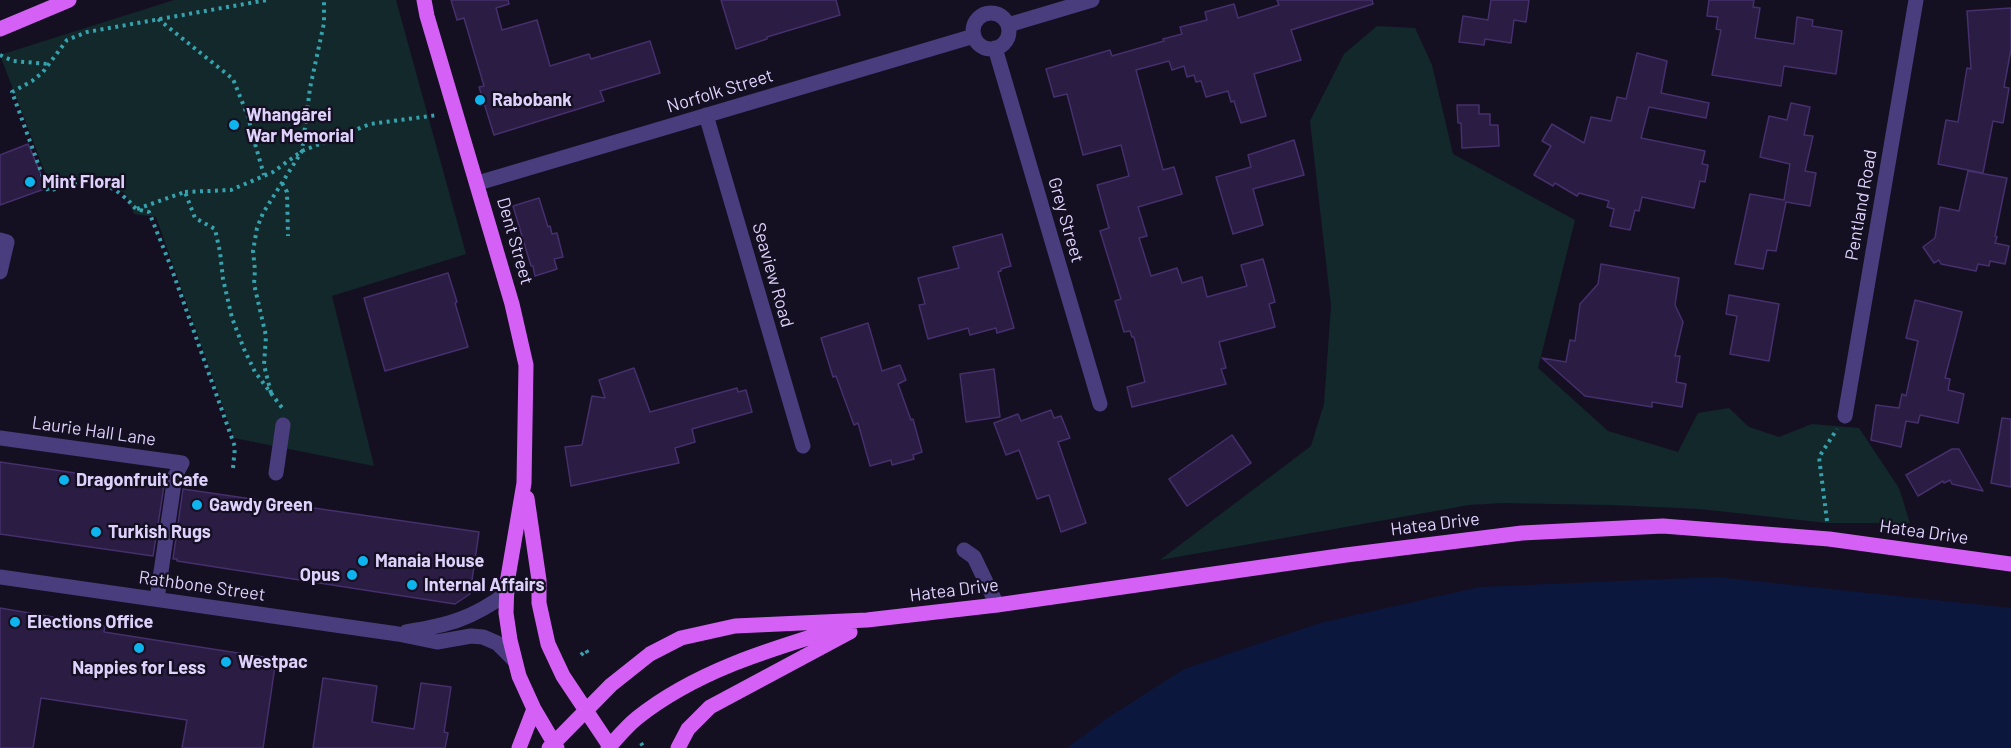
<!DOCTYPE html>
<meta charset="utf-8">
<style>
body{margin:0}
canvas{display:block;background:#150f22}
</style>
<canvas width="2011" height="748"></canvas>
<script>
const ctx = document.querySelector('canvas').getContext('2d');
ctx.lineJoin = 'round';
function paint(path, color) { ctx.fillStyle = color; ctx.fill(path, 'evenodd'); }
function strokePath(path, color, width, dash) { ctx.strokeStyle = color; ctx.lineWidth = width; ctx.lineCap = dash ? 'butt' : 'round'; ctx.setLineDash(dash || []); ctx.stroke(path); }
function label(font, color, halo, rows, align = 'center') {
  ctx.font = font + ' Barlow,sans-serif'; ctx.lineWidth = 4.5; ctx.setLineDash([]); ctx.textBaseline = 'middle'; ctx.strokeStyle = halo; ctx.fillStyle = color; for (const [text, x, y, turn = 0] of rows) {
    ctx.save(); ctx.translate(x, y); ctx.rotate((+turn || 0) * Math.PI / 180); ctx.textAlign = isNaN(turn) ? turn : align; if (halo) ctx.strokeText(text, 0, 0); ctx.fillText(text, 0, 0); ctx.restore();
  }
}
paint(new Path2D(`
 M174,0H396L466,254L332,296L374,466L234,438L156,217L134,214L126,194L106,182L87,177L52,191L0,55Z
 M1377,26L1415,28L1432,65L1453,154L1575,220L1538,368L1608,431L1678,452L1698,413L1729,408L1749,427L1779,437L1812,424L1859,428L1899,488L1910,523H1827L1700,509L1612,505L1501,503L1469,505L1160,560L1311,446L1324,404L1331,306L1310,121L1344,54Z`), '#12282b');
paint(new Path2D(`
 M1715,577L2011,608V748H1067L1106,719L1184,669L1320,623L1480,587Z`), '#0c173d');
const building = new Path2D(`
 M451,0H508L509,4L496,8L502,30L537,20L550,66L589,54L591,59L650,41L660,73L600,91L604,101L494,135L479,87L484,86L464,18L457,20Z
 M721,0H836L840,15L767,37V39L736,49Z
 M1277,0H1372L1373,4L1291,30L1301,60L1254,74L1266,116L1241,123L1234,101L1231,102L1228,91L1206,97L1201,81L1196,82L1194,75L1187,77L1184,66L1172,70L1169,61L1136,70L1163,170L1174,167L1182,194L1138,207L1147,236L1139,238L1151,276L1177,268L1182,283L1202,277L1207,297L1247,286L1241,265L1263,259L1275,302L1269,304L1275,327L1219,342L1226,368L1221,369L1226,384L1132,407L1127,387L1145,382L1134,337H1132L1130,331L1124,332L1115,301L1121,299L1100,231L1109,228L1097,185L1129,176L1121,145L1083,155L1067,94L1054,97L1046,69L1110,50L1112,56L1164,41L1163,39L1182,34L1180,27L1207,20L1205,12L1234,4L1238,18L1279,5Z
 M1491,0H1529L1526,22L1514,20L1511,43L1485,39L1484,45L1459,42L1463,16L1488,20Z
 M1709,0H1754L1753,7L1760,8L1755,38L1794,44L1797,17L1813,20L1812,26L1842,31L1836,74L1784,66L1781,86L1712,75L1721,30L1716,29L1718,17L1707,16Z
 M2011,8V49L2004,87L2009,88L2003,123L1993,121L1983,173L1938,164L1946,120L1958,122L1967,68L1971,69L1967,11Z
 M1637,53L1667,61L1661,93L1709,103L1706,118L1649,107L1641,138L1705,151L1702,164L1708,165L1705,182L1700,181L1694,208L1642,197L1639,211L1635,210L1630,230L1610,226L1614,209L1607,207L1609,201L1579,193L1577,196L1555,183L1553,186L1534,175L1551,146L1542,141L1552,124L1584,143L1591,117L1611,121L1617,97L1626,99Z
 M1791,103L1810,107L1804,135L1813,136L1805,171L1816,173L1810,206L1786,202L1776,251L1767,250L1763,269L1735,264L1750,194L1784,200L1790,164L1760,157L1769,116L1787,120Z
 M1457,105H1479V114H1490V125H1498L1499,146L1462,148L1461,123H1458Z
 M1294,140L1304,175L1253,189L1263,225L1233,234L1216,177L1251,167L1248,155Z
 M28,144L47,188L0,205V155Z
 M1968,171L2007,178L1995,236L1997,237L1995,243L2009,246L2005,264L1990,261L1989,266L1978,264L1976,271L1941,264L1939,260L1934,263L1923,247L1935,238L1940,207L1959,211Z
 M539,198L548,227L550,226L552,234L557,233L563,257L554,259L557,269L535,276L533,266H531L513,206Z
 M1002,234L1011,266L1001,269V271L998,272L1014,328L997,333L996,328L970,335L968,328L928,339L919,305L925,304L918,278L959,268L953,247Z
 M1601,264L1679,278L1675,305L1683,322L1675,356H1680L1676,382L1686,384L1682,407L1652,402V407L1585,396L1542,358L1566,362L1570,340L1575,341L1580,304L1598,284Z
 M448,273L457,302L455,303L468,347L385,371L364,298Z
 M1729,295L1779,304L1769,361L1730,354L1737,316L1726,314Z
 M1915,300L1962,312L1945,378L1950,379L1948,390L1964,394L1958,423L1920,415L1918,423L1906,421L1901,447L1871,440L1876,405L1899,408L1902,394L1906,396L1918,341L1906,338Z
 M868,323L882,371L900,365L906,380L898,384L911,420L913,419L922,452L913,455L914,459L892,465L891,460L870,466L858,423L854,425L836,376L833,377L821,338Z
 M634,368L650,412L737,388L738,392L746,390L752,412L692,429L695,442L675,448L679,463L571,486L565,447L582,445L592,396L605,398L599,380Z
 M994,369L1000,417L966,422L960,374Z
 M1051,410L1054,418L1061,416L1070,438L1058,442L1086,523L1061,532L1049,495L1037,499L1019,450L1006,455L994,423L1018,414L1021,421Z
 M2002,418L2011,419V487L1991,483Z
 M1232,435L1251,463L1187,506L1169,479Z
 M1952,449H1959L1983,491L1952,484L1950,480L1944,483L1943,481L1918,496L1906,475Z
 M0,462L164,486L153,556L0,534Z
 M183,489L479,532L470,594L455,604L177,561V559H173Z
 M0,608L105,626L104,632L276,659L263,748H182L187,720L41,698L33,748H0Z
 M323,678L377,686L372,722L414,729L421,683L451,687L444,732L448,733L445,748H313Z`);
paint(building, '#2a1c42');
strokePath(building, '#452f6c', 1.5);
strokePath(new Path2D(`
 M158,19L233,79L249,119L251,130L264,175
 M0,55L13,61L48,64
 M282,183L287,192L288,236
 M185,192L231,190L273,172L302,151L370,124L438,115
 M137,209L185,192L195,218L215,229L220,252L223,279L232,318L244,349L255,372L283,409
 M271,393L264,365L266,336L254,284L255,270L253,251L257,228L263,213L302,151L310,88L324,23V0
 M233,468L235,447L171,267L149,212C129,208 137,207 123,196C97,174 77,183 48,191L12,92L32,81L43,72L67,40L87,32L267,0
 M1827,521L1819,457L1837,429
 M581,655L586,650L589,655
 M641,743L644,748`), '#35a2ad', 4, [3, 4.5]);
strokePath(new Path2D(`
 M973 31a18 18 0 1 1 36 0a18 18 0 1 1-36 0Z
 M1008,25L1092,0
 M995,48L1100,404
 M706,115L803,446
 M478,183L974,36
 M0,240L7,242L0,272
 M1845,416L1916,0
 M0,438L182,463L175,476L157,599
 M276,473L283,425
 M964,550L974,557L997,605
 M0,577L398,634L437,642L471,636L483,637L497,643L514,660
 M406,632C448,625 472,619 507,593`), '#493d7e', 15);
strokePath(new Path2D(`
 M424,0L427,16L512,304L526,365L524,483L507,583L506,613L510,640L519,676L534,709L557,748
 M0,29L69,0
 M527,498L539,580V603L548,644L563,676L611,748
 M519,748L534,709
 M549,748L611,685L650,654L681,638L735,626L867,620L997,605L1346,555L1522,533L1663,526L1829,539L2011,564
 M608,748C617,738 626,727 637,718C697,670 774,648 847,626
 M678,748L688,729L710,707L850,632`), '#d560f6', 15);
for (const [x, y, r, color] of [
 [480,100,6,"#0eb4ed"],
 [234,125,6,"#0eb4ed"],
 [30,182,6,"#0eb4ed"],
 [64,480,6,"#0eb4ed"],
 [197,505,6,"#0eb4ed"],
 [96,532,6,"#0eb4ed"],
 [363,561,6,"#0eb4ed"],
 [352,575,6,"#0eb4ed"],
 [412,585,6,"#0eb4ed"],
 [15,622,6,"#0eb4ed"],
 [139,648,6,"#0eb4ed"],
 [226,662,6,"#0eb4ed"]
]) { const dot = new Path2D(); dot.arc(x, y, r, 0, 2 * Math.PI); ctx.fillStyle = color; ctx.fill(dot); strokePath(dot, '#150f22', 2); }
label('18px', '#ded2fc', '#150f22', [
 ["Norfolk Street",720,91,-17],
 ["Pentland Road",1861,205,-80],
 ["Grey Street",1066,220,74],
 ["Dent Street",515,241,74],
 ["Seaview Road",773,275,74],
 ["Laurie Hall Lane",94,431,8],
 ["Hatea Drive",1435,524,-7],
 ["Hatea Drive",1924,532,8],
 ["Rathbone Street",202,586,8],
 ["Hatea Drive",954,590,-7]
]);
label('bold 18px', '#ded2fc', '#150f22', [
 ["Rabobank",492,100],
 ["Whangārei",246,115],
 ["War Memorial",246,136],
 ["Mint Floral",42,182],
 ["Dragonfruit Cafe",76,480],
 ["Gawdy Green",209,505],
 ["Turkish Rugs",108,532],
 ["Manaia House",375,561],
 ["Opus",340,575,"right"],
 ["Internal Affairs",424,585],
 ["Elections Office",27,622],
 ["Westpac",238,662],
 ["Nappies for Less",139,668,"center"]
], 'left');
</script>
